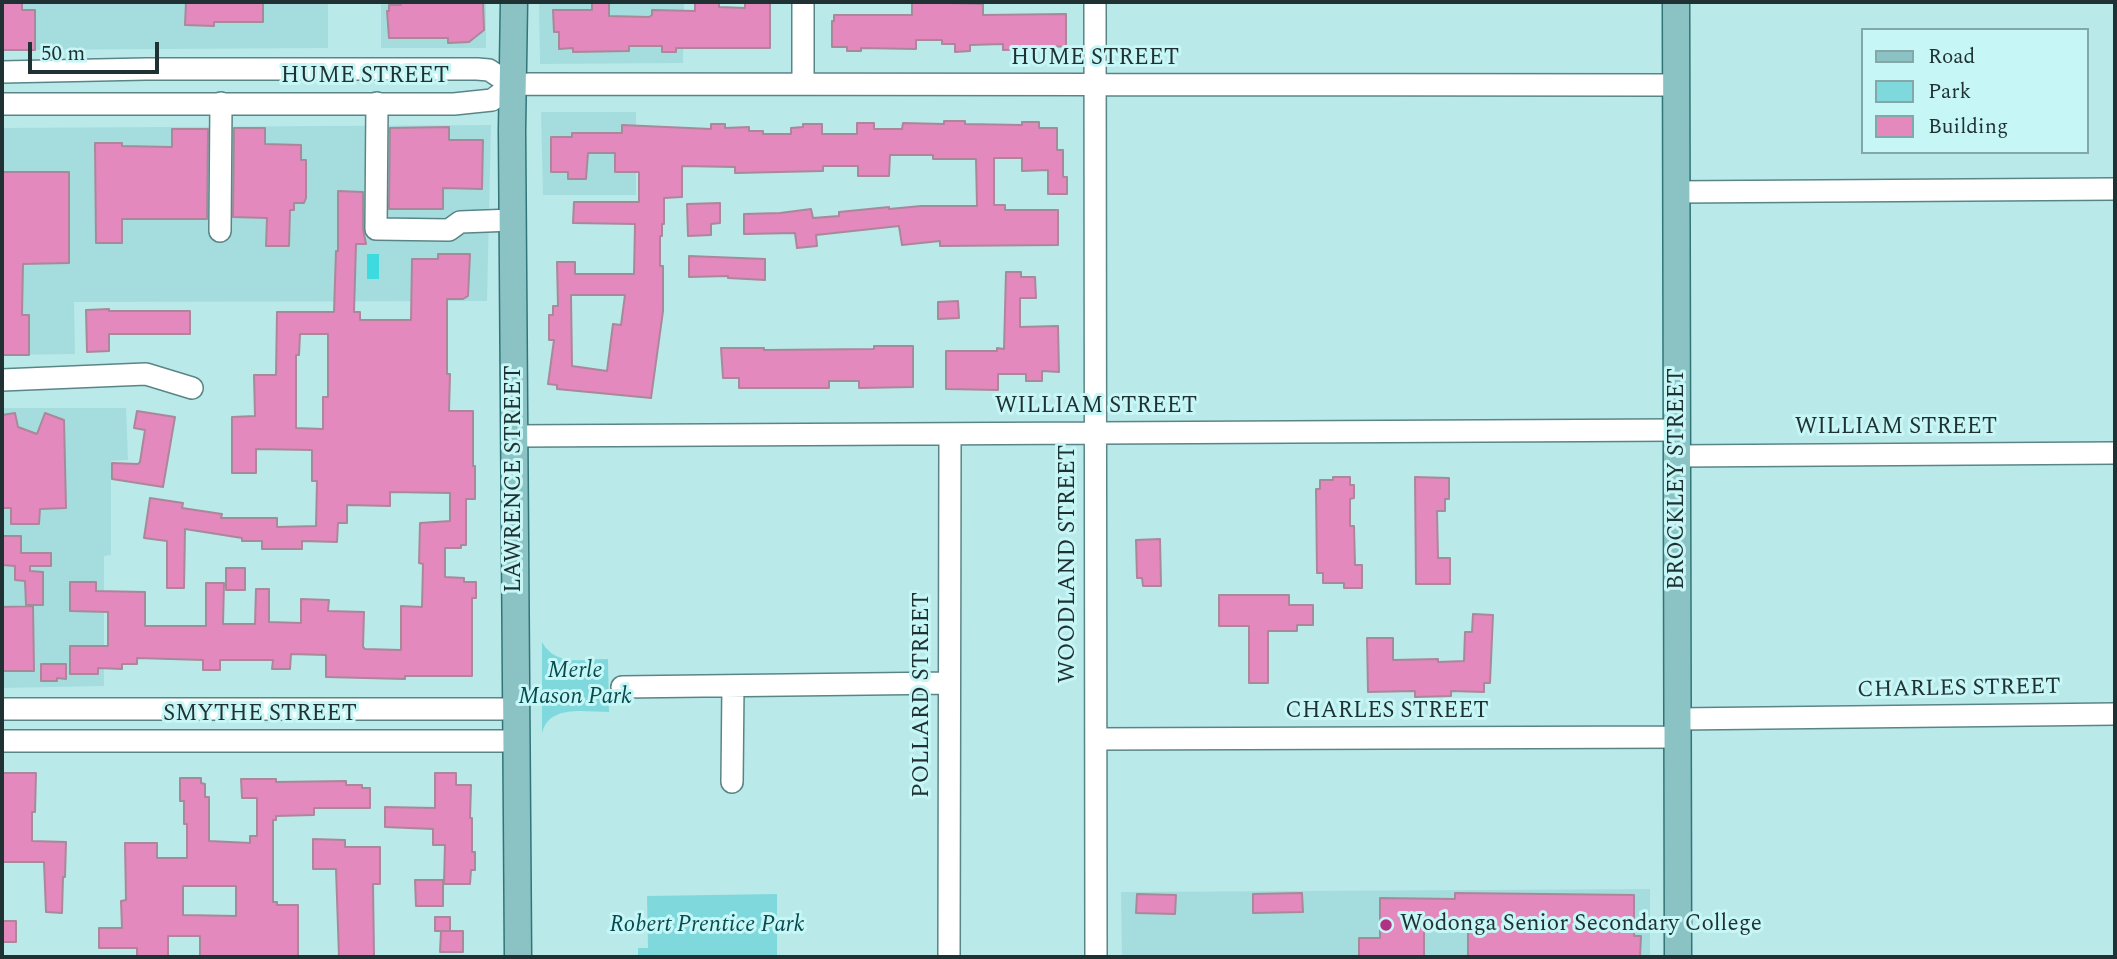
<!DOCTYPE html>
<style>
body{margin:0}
#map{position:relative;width:2117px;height:959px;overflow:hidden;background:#bae9ea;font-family:Spectral,serif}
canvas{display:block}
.frame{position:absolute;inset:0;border:4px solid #1f3132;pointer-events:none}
.legend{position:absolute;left:1861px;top:28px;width:228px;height:126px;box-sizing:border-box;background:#c7f6f7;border:2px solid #84a7a8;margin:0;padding:9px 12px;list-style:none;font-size:21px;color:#1f3132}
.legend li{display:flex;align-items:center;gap:14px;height:35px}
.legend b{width:35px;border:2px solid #84a7a8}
.scale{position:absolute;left:28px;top:42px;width:131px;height:32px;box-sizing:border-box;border:4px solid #1f3132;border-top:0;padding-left:9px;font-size:21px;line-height:24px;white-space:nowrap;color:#1f3132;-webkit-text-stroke:5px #c7f6f7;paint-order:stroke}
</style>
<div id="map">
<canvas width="2117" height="959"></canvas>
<div class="frame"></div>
<ul class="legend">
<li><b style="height:9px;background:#8bc2c4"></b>Road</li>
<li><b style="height:19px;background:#7fd9dc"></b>Park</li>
<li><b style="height:19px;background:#e389bd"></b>Building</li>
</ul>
<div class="scale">50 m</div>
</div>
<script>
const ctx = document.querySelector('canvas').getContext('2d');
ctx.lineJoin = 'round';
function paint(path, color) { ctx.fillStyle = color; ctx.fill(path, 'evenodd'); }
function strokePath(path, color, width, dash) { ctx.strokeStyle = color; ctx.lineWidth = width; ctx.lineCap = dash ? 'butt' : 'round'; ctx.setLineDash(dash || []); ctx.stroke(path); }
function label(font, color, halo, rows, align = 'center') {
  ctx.font = font + ' Spectral,serif'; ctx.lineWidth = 6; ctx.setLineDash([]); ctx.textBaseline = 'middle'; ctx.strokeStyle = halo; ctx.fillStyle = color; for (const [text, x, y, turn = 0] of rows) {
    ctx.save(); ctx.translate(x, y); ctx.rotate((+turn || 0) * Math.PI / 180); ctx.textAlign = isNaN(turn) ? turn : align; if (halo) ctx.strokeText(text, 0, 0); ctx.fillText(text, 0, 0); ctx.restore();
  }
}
paint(new Path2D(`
 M2,2H328V48L2,50Z
 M381,2H486V48H381Z
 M539,2H684L683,63L540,64Z
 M541,112H636V195H543Z
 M491,125L487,301L74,302L75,354L2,355V128Z
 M2,408H126L128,460L111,461V555L104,556V686L2,688Z
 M1650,889V957H1122L1121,892Z`), '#a5ddde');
paint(new Path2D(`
 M542,642C556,667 583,659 608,659L609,712C585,712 548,704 542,734Z
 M777,894V957H638V948H648L647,896Z`), '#7fd9dc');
paint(new Path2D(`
 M367,254H379V279H367Z`), '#3ddbe0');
const building = new Path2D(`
 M2,2H22V10H35V50H2Z
 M186,2H263V22H214V26L185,25Z
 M401,2H483L484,30L469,42L448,43V38H389L387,11H389V5H401Z
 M592,2H609V16L649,17L652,15V10L695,11V2H719V7L745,8V2H770V48H676V52H662V46H629V51L573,52V48L559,49V32H554L553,10H592Z
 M912,2L983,4V15L1066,14V47L1051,46V50H1036V49L1003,50V44L970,45V51L955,52V44H942V40H916V49L861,48V51H847V47H832V21H834V15H912Z
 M944,121H965V124L1022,125V122H1039V128H1057V150H1063V177H1067V194H1048V170L1022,171V158H994V205H1005V210H1058V245L940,246V241L902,245L899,226L816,235L817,246L797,248L795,233L744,234V214L780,213L811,209L813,218L839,216V212L889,207V209L921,206H977L976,159H933V155H890L889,176H858V166H823V171L735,173V167L682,166V197L664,198V224H662V236H660V266H663V311L651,398L557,389V385L548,384L554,340H549V315H553V306H558L557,262H575V274H634L635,224L573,223L574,202H639V172H615V153H588L586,179H568V172H551V137H572V133H622V125L711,129V124H725V128L749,127V131H763V134H791V128L803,127V124H822V134H857V123H874V129H902L903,123L944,124ZM571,295H625L621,325L613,324L607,371L572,366Z
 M449,127V140H483L482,189L443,188V209H389L390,128Z
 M234,128H265V144L301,145V160H306V198L304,203H294V210H290L289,246H266L267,218L233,217Z
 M172,129H208L207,219H122V243H96L95,143H122V146L172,147Z
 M2,172H69V263L23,264L22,315H29V355H2Z
 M338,191L363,192V229L366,244H356L354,312H360V320H411L412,259H438V254H470L468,296L463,299H447V374H450L449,411H473V466H475V499H466V545H461V548H445V577L464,578V582H476V598H472V676H405V679L326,677V655L291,654L290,669H272L273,660H220V670H203V660L137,658V664H122V669L98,668V674H70V646H108V612L70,611V582H96V591L145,592V626H206V583H224L223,624H255L256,589H269V622L301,623V599L329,600L328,611L364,612L363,647L365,649L401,650V606L422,607L423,564L419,563L420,523L450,521V493L390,492V506L347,505V523H338L337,542L302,541V549H262V541H242V538L185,529L184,588H167V541L144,538L150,498L183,503L182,508L222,514L221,518H277V527L316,526L317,481H312V450L256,449V473H232V417L255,416L254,375H276L277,312H334L336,251H338ZM300,334H328V397H323V429L296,428V355H299Z
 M720,203V223L711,224V235L688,236L687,204Z
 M689,256L765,259V280L728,278V276L689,277Z
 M1006,272H1021V277H1035L1036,298H1020V327L1058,326L1059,372L1042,371V381H1026V374H998V390L946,389V351H997V348L1004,349Z
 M958,301L959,318L938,319V302Z
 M109,309V311H190V334H109V351L87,352L86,310Z
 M874,346H913V387L859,388V381H829V388H739V378H723L721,348H764V350L874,349Z
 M137,411L175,417L163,487L112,479V463L138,464L140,462L145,430L134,428Z
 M15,413L18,427L37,434L45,413L64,420L66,508L40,509L39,524H11V508H2V415Z
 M1333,477H1350V485H1354V498L1350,499V526H1354L1355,565H1362V588H1344V583H1323V573H1317L1316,489H1320V480H1333Z
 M1415,477L1449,478V499H1445V511H1437L1438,558H1450V584H1416Z
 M2,536H21V553H51V566H30V571L43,572V605H26L25,581L15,580V566L2,565Z
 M1160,539L1161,586H1143L1142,578H1137L1136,540Z
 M226,568H245V590H226Z
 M1219,595H1289V605H1313V625H1297V631H1268V683H1249V626H1219Z
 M33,606L34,671H2V607Z
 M1473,614L1493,615L1490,683H1484V692L1451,691V696L1415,697V691L1368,692L1367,638H1393V660L1438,659V662L1464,661L1465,632H1472Z
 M41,664H66V679L57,678V681H41Z
 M2,773H36L35,812H32V841L66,842L65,877H63L62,913L46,912L44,862H2Z
 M435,773H456V785H471L470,818H472V852H475V870H471L470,884H444L445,845H433V829L385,827V807L435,808Z
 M180,778H201V783L205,784V797H209V841L250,843V836H257V798H242L241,779H276V782L346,781V785H362V788H370V808H314V815L276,816V820H273V902H277V905H298V957H200V936H168V957H137V948H99V928H122L121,901L126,900L125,843H157V858H187V824H184V801H180ZM183,886H236V916L183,915Z
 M313,839L345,840V847H380V884H373L374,957H339L336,869H313Z
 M415,880H443V906H416Z
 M1302,893L1303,912L1253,913V894Z
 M1455,893L1634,895V936H1641L1640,957H1468V919L1441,918V928H1424V957H1359V938H1380V898L1455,899Z
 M1137,894L1176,895L1175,914L1136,913Z
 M435,917H450V931H435Z
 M2,921H16V942H2Z
 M441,931H463V952H440Z`);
paint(building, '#e389bd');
strokePath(building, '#aa889a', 2);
const minor = new Path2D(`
 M803,2V84
 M1095,2L1096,957
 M2,72L146,69H477L489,70L512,85
 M377,103L376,229L449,230L460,222L513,220
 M2,104H454L492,100L512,85L530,84L1677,85
 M1676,192L2115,189
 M220,231L221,103
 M2,380L146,374L192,388
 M515,436L1678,430
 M1678,456L2115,453
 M622,687L949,683
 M2,709H517
 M1678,719L2115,714
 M1096,739L1678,737
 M2,741H517
 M732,782L733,686
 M949,957L950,434`);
const major = new Path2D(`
 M514,2L512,130L518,957
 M1676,2L1678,957`);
strokePath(minor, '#5a8586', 24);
strokePath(major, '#327578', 29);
strokePath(minor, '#fff', 21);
strokePath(major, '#8bc2c4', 26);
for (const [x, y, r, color] of [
 [1386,925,7,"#b03383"]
]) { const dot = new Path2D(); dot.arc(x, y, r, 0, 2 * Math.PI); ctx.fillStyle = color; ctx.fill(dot); strokePath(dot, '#c7f6f7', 2.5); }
label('23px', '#1f3132', '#c7f6f7', [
 ["HUME STREET",1095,59],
 ["HUME STREET",365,77],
 ["WILLIAM STREET",1096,407],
 ["WILLIAM STREET",1896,428],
 ["LAWRENCE STREET",515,479,-90],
 ["BROCKLEY STREET",1678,479,-90],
 ["WOODLAND STREET",1069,564,-90],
 ["CHARLES STREET",1959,690,-1],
 ["POLLARD STREET",923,695,-90],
 ["CHARLES STREET",1387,712],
 ["SMYTHE STREET",260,715]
]);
label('italic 23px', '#064c4f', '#c7f6f7', [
 ["Merle",575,672],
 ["Mason Park",575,698],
 ["Robert Prentice Park",707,926]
]);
label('23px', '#1f3132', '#c7f6f7', [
 ["Wodonga Senior Secondary College",1400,925]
], 'left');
</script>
